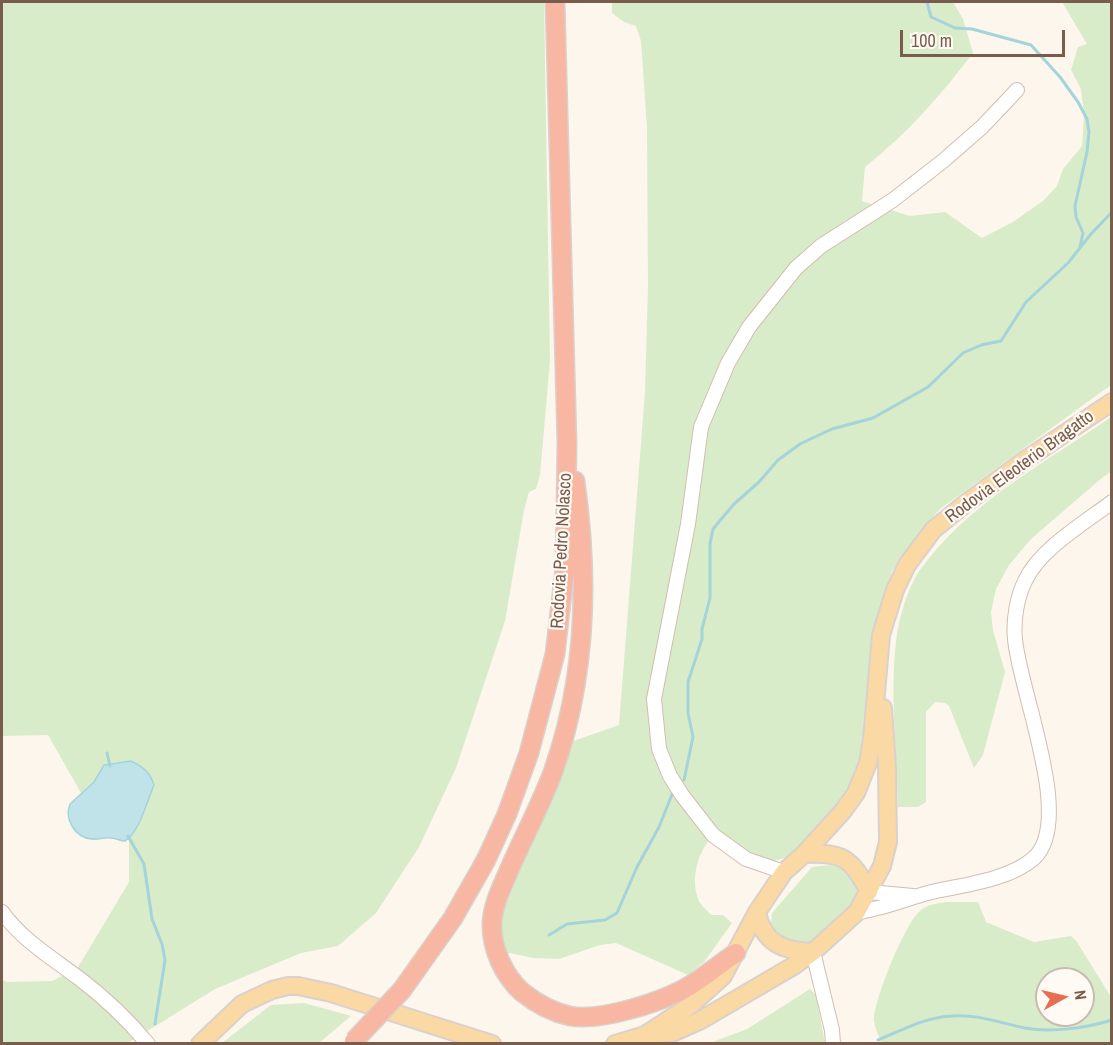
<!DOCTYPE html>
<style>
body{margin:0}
#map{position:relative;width:1113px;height:1045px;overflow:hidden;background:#fdf6ec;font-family:"Archivo Narrow",sans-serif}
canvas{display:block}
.frame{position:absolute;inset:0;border:3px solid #7a5c4d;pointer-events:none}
.north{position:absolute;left:1035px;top:967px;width:60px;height:60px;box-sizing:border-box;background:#fffaf3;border:2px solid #cabbb1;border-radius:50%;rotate:82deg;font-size:16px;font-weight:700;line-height:24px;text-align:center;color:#7a5c4d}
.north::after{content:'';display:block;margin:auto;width:21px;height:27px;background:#e76f51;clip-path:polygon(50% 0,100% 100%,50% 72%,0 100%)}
.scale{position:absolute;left:900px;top:30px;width:165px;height:27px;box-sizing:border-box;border:3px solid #7a5c4d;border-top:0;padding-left:8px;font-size:18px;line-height:21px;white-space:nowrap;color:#7a5c4d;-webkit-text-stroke:4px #fffaf3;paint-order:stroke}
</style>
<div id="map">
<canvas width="1113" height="1045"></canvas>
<div class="frame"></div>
<div class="north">N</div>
<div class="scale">100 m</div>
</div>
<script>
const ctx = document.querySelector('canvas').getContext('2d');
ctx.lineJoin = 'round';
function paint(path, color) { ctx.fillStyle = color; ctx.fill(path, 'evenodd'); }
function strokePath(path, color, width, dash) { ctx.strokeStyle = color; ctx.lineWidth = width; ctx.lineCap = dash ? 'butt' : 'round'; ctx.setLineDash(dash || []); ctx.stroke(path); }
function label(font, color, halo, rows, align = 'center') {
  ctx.font = font + ' "Archivo Narrow",sans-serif'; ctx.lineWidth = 4.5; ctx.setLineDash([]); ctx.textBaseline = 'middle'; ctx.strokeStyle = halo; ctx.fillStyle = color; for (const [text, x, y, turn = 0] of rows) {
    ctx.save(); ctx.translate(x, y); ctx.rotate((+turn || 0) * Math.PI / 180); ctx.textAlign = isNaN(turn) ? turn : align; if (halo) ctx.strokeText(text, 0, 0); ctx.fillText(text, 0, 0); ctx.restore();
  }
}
paint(new Path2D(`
 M2,2H544L550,361L540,475L536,489L529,492L524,510L505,621L456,768L419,847L376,913L338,946L301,953L215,989L128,1043H2V980L7,982L52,981L77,969L129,882V839L135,831L154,785C146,761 127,758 104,765L94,782L81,793L48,735L2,736Z
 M612,2H953L963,19L973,53C941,95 907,134 865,167L862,201L910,216L945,212L982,238L1013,222L1043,201L1057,186L1063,169L1082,146L1084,114L1081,89L1071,70L1078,47L1087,44L1062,2H1111V385L940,509L915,538L892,571L879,616L868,763L802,853L770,862L710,839C697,855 691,878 698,899C700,905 707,910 711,915H723L732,923L704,962L688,975L616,943L600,945L559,959L533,958L510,953L495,955L499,899L565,744L619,725L645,392L648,286L647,128L641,41L636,26L624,22L612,13Z
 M1111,417V472L1103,477L1031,539L1009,565L996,589L991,612L993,630L1005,672L983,755L974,768L949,706L945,703L935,702L926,712V802L918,807H898C897,750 889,691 897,634C900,615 909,585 920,570C968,503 1045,463 1111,417Z
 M831,865L847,870L859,885L858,908L803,955L770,934L772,913L812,867Z
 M945,902H978L986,922L1034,942L1071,936L1077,942L1111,997V1043H882C879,1037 875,1028 874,1021C873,1002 905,923 920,911C927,904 936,904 945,902ZM1047,979H1083V1015H1047Z
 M810,989L816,995L825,1043H710L747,1029Z
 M304,1003L351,1016L319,1043H222L271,1005Z`), '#d8ecc9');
const water = new Path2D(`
 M131,761C143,767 150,772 154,785C147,801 139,833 125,841C120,841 116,838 111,838C105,837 98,840 92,839C75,838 64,819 70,804L94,782L104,765Z`);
paint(water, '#bfe3e8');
strokePath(water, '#a5d3da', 1.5);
strokePath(new Path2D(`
 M927,2L931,17L955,28L972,29L1031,45L1060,77L1078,102L1087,119L1089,132L1087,152L1075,206L1076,217L1083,233L1080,247
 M107,753L110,766
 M684,780L693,737L688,713V682L702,639V629L710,598V544L713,529L734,504L759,482L778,460L800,444L832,429L873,418L928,387L963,353L981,345L1001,341L1026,302L1068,263L1091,234L1112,212
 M128,836L144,864L152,919L162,944L165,960L155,1024
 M549,935L567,924L605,920L617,913L637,867L659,827L673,792
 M878,1040C903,1030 925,1017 952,1016C978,1014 1000,1023 1025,1028C1051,1033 1086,1028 1112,1020`), '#a5d3da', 3);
const minor = new Path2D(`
 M784,872L746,859L713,835L682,795L670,776L659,749L654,699L688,524L701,427L728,363L749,327L796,268L821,246L893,200L943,161L982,127L1017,90
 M869,892L913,896
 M2,912C22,940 52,958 80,979C105,998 128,1020 148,1044
 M857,912C884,909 909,897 936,891C965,885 1011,879 1034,858C1075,820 1019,690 1015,639C1013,621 1017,597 1025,581C1040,549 1084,523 1112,502
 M813,952L832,1030L833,1044`);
const major = new Path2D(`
 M804,854C842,852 851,857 869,892
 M757,912C763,943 783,951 813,952
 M645,1035L691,1005L723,976L757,912L784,872L804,854L843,811L856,793L868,763L872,740L881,635L895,590L907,565L933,530L966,503L1025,460L1112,402
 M200,1044L242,1004L272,990L288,986H298L331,993L492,1044
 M615,1044L645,1035L672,1033L701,1020L795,965L813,952L857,912L882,866L888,842L887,767L883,708`);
const highway = new Path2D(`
 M575,481C589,578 586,679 553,772C541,804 524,836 510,868C503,885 493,903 492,923C491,948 504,976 522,992C537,1004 551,1012 570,1016C601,1022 665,1001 691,985C707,975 721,963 736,953
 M402,990L453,918L486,860L507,814L529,753L555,654L565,568L567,444L555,2`);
strokePath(minor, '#d1beb0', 16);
strokePath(major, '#dad1cd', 20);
strokePath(highway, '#dad1cd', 21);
strokePath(minor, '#fff', 14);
strokePath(major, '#fbd9a5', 16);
strokePath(highway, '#f7b7a3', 18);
const highwayBridge = new Path2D(`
 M354,1041L402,990`);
strokePath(highwayBridge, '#dad1cd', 21, []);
strokePath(highwayBridge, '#f7b7a3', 18);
label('18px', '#7a5c4d', '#fffaf3', [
 ["Rodovia Eleoterio Bragatto",1020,467,-36],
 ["Rodovia Pedro Nolasco",562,551,-87]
]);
</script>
